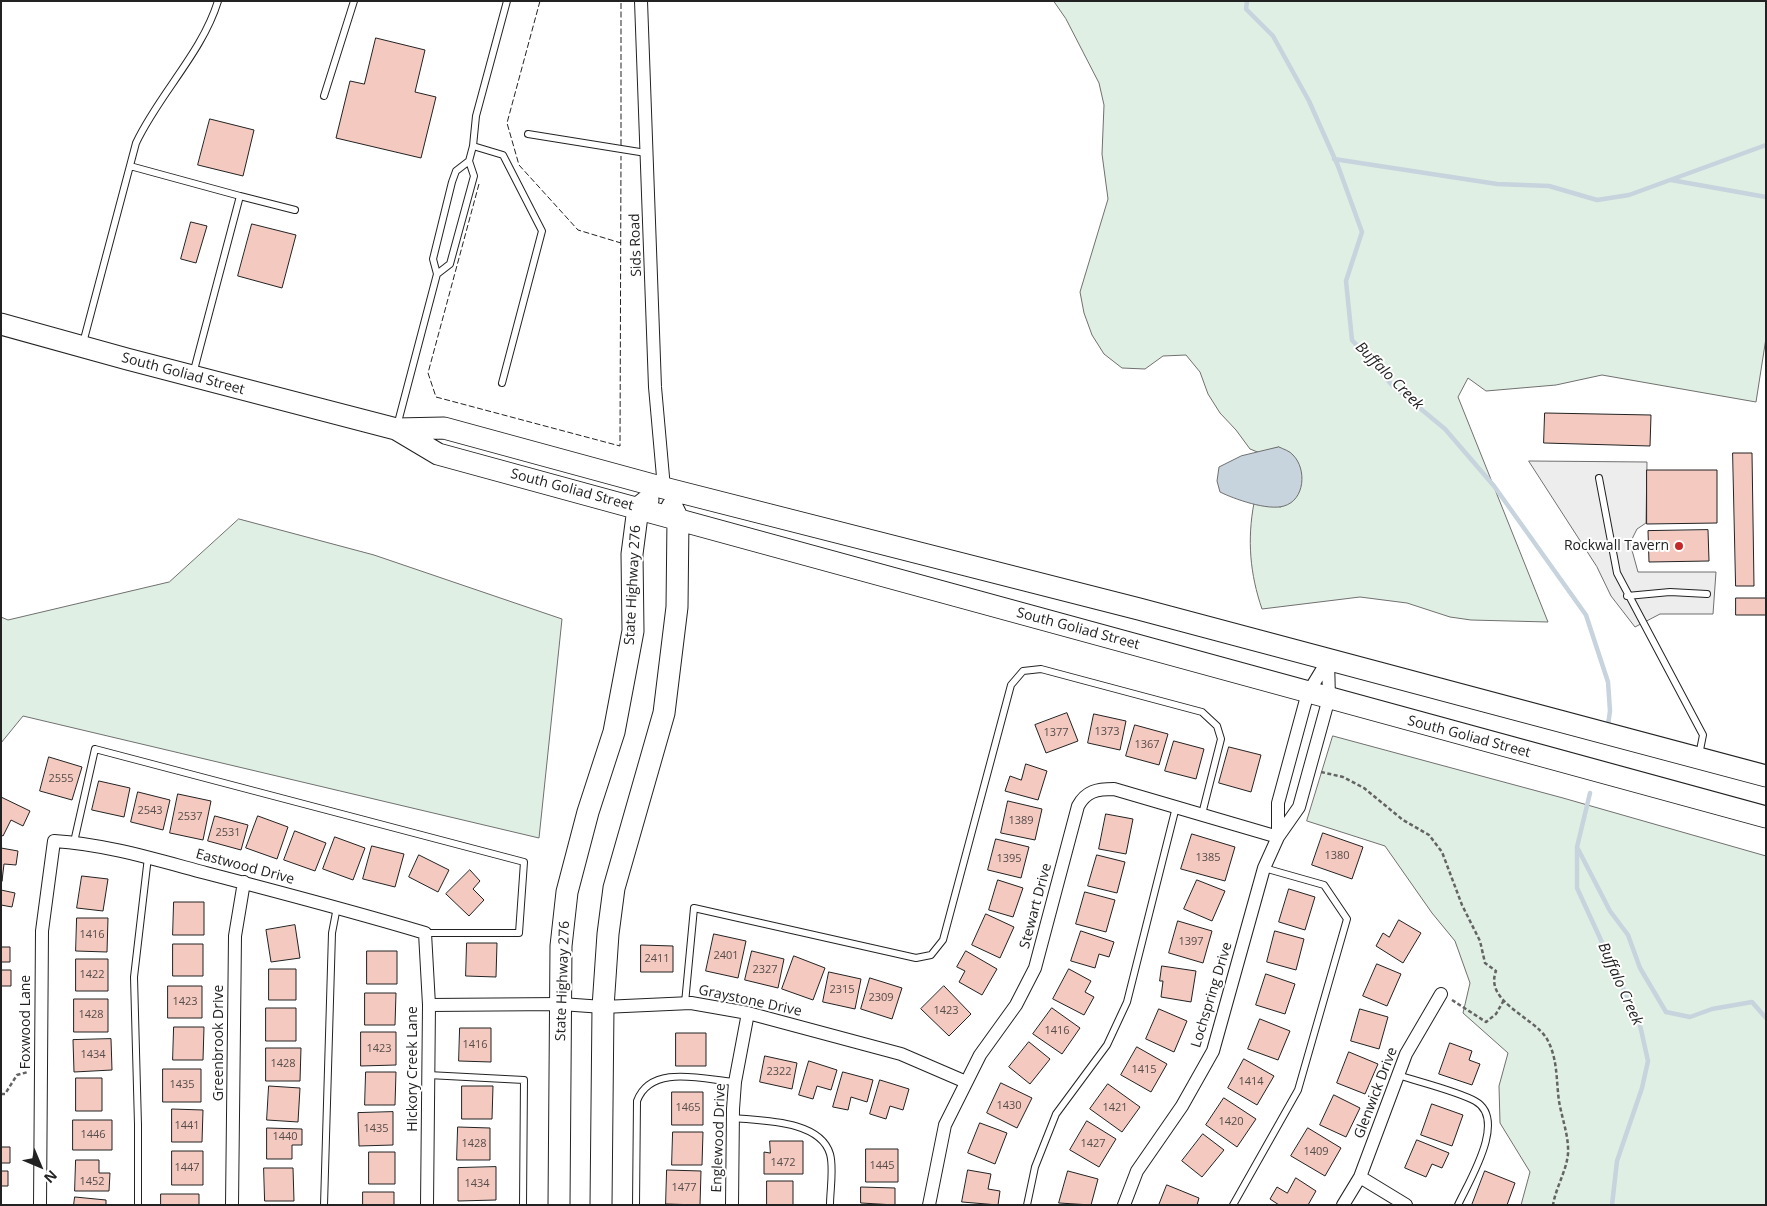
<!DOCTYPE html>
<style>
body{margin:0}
#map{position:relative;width:1767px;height:1206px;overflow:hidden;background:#fff;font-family:"Open Sans",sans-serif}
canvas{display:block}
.frame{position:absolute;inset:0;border:2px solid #222;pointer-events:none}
.north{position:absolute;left:15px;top:1141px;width:50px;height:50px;-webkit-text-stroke:4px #fff;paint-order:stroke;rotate:135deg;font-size:14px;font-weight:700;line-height:20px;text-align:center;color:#222}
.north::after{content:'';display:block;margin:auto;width:18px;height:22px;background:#222;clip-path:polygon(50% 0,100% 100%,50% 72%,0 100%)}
</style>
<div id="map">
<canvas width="1767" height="1206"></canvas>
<div class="frame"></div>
<div class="north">N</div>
</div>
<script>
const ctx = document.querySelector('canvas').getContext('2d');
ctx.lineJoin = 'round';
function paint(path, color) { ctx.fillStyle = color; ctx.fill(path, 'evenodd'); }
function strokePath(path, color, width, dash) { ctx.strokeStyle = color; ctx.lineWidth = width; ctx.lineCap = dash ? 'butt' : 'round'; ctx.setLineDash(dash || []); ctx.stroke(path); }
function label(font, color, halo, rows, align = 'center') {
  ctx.font = font + ' "Open Sans",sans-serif'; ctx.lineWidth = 4; ctx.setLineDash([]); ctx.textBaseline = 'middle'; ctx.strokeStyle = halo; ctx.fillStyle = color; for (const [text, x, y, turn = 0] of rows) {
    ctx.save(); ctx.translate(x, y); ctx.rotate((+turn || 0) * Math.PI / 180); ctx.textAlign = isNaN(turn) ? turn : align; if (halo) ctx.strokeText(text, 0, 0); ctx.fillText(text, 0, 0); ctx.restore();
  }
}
const green = new Path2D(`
 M1054,1H1766V338L1756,402L1602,375L1556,385L1486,391L1468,378L1458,397L1548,622L1471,620L1450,617L1407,603L1360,597L1262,609C1250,574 1247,540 1254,503L1281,507L1279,447L1260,453L1250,449L1236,430L1220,413L1208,394L1200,372L1186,355L1163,356L1145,369L1122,368L1104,354L1092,335L1084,313L1080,292L1108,199L1102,154L1104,105L1099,83L1066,19Z
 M239,519L374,555L562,619L539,838L23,716L1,743V617L8,620L169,582Z
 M1333,736L1563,798L1766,856V1205H1521L1530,1172L1500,1123L1499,1086L1508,1053L1463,1013L1470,983L1455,941L1432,913L1385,846L1307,821Z`);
paint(green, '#e0efe3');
strokePath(green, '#6f6f6f', 1);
const parking = new Path2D(`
 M1529,461L1647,462L1646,523L1637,529L1630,543L1638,572H1716L1713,614H1660L1635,627L1611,596L1597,567Z`);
paint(parking, '#ededed');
strokePath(parking, '#6f6f6f', 1);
const water = new Path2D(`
 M1279,447C1283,449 1290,451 1293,455C1307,469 1305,500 1284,506C1268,511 1234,499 1220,492L1217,481L1219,467L1241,456Z`);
paint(water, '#c7d3dd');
strokePath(water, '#6f6f6f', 1);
strokePath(new Path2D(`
 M1247,1L1246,9L1273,36L1309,101L1338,166L1362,232L1346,281L1352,340L1392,385L1445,429L1494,486L1586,615L1608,682L1610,711L1608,725
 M1334,159L1497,184L1549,186L1597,200L1629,195L1766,145
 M1671,180L1766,197
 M1590,793L1577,847V888L1640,1025L1648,1061L1642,1088L1617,1161L1612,1205
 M1578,849L1610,911L1628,935L1640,968L1666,1012L1690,1017L1712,1009L1752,1002L1766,1018`), '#c7d3dd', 4.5);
const building = new Path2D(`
 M376,38L425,50L415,92L436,97L421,158L336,138L350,81L364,84Z
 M210,119L254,130L243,176L198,165Z
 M191,222L207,226L196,263L181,259Z
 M252,224L296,235L282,288L238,276Z
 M1545,413L1651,415L1650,446L1544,443Z
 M1733,453H1752L1754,586H1736Z
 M1647,470H1717V523L1647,524Z
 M1708,530L1709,561L1649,562L1648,531Z
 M1736,598H1766V615H1736Z
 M1067,713L1078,741L1046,753L1035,725Z
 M1094,714L1126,721L1120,750L1088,743Z
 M1135,725L1168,734L1159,765L1126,756Z
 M1174,741L1204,749L1196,779L1165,771Z
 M1229,747L1261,755L1251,792L1219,783Z
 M49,757L82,767L72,800L40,791Z
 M1026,764L1047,771L1038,800L1005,791L1010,776L1021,780Z
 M99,781L130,788L124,817L92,810Z
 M138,792L170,800L163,830L131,822Z
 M178,794L211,801L203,840L170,833Z
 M1,797L30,811L23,826L11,820L3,836L1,835Z
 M1008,801L1042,809L1035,840L1001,833Z
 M1106,814L1133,819L1126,854L1099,849Z
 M215,816L248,825L241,850L208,841Z
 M258,816L288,827L277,859L246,848Z
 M295,831L326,843L315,871L284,860Z
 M1323,833L1363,847L1352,879L1312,865Z
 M1192,834L1235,847L1225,881L1181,869Z
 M335,837L365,848L353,880L323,869Z
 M996,839L1029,847L1021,878L988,870Z
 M372,846L404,854L395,887L363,879Z
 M1,848L18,851L16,865L4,864L2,881Z
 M419,855L449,870L438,892L409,877Z
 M1097,855L1125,862L1117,893L1088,886Z
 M470,870L480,881L473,889L484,900L469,916L446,894Z
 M82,876L108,879L103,911L77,908Z
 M998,880L1023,888L1013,917L989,910Z
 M1197,880L1225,891L1212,921L1184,909Z
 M1289,889L1315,897L1305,930L1279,922Z
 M1,890L15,893L12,907L1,905Z
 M1085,892L1115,900L1106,932L1076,924Z
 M174,902H204V935H173Z
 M986,914L1014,927L1000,958L972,945Z
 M77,918H108L107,952L76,951Z
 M1399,920L1421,933L1403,963L1376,946L1383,933L1389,937Z
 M1178,921L1212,931L1203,963L1169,953Z
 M295,925L300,958L271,962L266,930Z
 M1081,931L1114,942L1109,957L1099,954L1095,968L1071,961Z
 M1275,931L1304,939L1296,970L1267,962Z
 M714,934L746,941L738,978L706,971Z
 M467,943H497L496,977L466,976Z
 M173,944H203V976H173Z
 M641,945L673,946V972H641Z
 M1,947H10V962H1Z
 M367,951H397V984H367Z
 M752,951L784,959L778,988L745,980Z
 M966,951L997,969L982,995L959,982L965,971L957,967Z
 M794,956L825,968L813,1000L782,989Z
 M76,959H108V991H76Z
 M1377,964L1401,974L1387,1006L1363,996Z
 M1162,966L1196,971L1191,1002L1161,997L1163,981H1160Z
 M269,969H296V1000H269Z
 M1069,969L1091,981L1085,992L1094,997L1084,1015L1053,999Z
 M1,970H11V986H1Z
 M829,972L861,979L855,1009L823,1002Z
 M1266,974L1295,984L1285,1014L1256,1005Z
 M870,978L902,988L892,1019L861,1009Z
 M168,986H202V1018H168Z
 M944,986L971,1014L949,1036L921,1009Z
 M365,993H396L395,1025H365Z
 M74,999H108V1032H74Z
 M266,1008H296V1041H266Z
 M1052,1008L1080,1028L1062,1054L1033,1034Z
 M1159,1009L1187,1021L1174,1052L1146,1039Z
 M1360,1009L1388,1017L1379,1049L1351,1041Z
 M1260,1019L1290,1031L1278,1060L1248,1049Z
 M174,1027H204L203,1060H173Z
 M460,1028H491V1062L459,1061Z
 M361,1032H396V1065L361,1066Z
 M676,1033H706V1066H676Z
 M111,1039L112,1070L74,1072L73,1040Z
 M1029,1042L1050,1059L1030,1084L1009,1067Z
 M1450,1043L1472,1051L1469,1060L1480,1064L1472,1085L1439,1074Z
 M1137,1047L1167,1064L1151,1092L1121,1075Z
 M266,1048H301L300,1081H266Z
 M1349,1052L1378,1064L1365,1094L1337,1083Z
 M765,1056L797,1063L792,1089L760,1082Z
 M1244,1059L1274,1076L1257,1105L1228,1088Z
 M809,1061L837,1070L831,1090L817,1086L813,1099L799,1095Z
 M163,1069H201V1102H163Z
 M366,1072H396L395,1105H365Z
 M843,1072L873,1080L867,1102L851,1097L848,1110L833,1107Z
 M76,1078H102V1111H76Z
 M880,1080L909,1089L903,1110L890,1106L886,1119L870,1114Z
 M1001,1083L1032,1098L1017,1128L987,1113Z
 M1108,1084L1140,1107L1122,1132L1090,1109Z
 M269,1086L300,1088L298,1122L267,1120Z
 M462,1086H493L492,1119H462Z
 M672,1092H703V1125H672Z
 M1334,1095L1360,1108L1346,1137L1320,1125Z
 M1224,1098L1256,1119L1237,1147L1206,1125Z
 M1432,1104L1463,1115L1452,1146L1421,1135Z
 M172,1109L203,1110L202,1142H172Z
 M393,1112V1145L359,1146L358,1113Z
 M73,1120H112V1150H73Z
 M1087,1121L1116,1139L1099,1167L1070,1150Z
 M980,1123L1007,1133L995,1164L968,1153Z
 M458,1127L490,1128V1160H457Z
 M267,1128L302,1129V1145H292V1159H267Z
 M1308,1128L1341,1148L1325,1176L1291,1156Z
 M673,1132H703L702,1165H672Z
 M1203,1134L1224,1150L1202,1177L1182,1161Z
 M1417,1140L1449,1153L1442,1168L1432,1164L1426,1177L1405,1168Z
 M770,1141H803V1174H764V1152L770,1153Z
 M1,1147H10V1163H1Z
 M866,1149H898V1182H866Z
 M172,1151H203V1185H172Z
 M369,1152H395V1184H369Z
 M76,1160H99V1173H110L109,1191H75Z
 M496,1167V1200L458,1201V1168Z
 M264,1168H293L294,1201H265Z
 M667,1170L701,1171L700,1205L666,1204Z
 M968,1170L991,1174L988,1189L1000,1191L998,1205L962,1202Z
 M1,1171H8V1186H1Z
 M1068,1171L1098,1179L1091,1205L1059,1203Z
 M1485,1171L1515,1183L1507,1205H1472Z
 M1296,1178L1316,1191L1308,1205H1279L1270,1199L1277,1187L1287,1193Z
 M767,1181H793V1205H767Z
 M1167,1185L1199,1198L1197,1205H1159Z
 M861,1187L895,1188V1205L861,1203Z
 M363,1192H394V1205H363Z
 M161,1194H199V1205H161Z
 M75,1197L106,1200V1205H74Z`);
paint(building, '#f3c9c0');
strokePath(building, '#222', 1);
const lane = new Path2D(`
 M324,96L354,1
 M528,134L646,153
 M473,146L476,116L507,1
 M469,161L473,146L503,155L542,231L502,383
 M130,166L240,196
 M83,343L136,143C159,94 202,53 218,1
 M193,374L240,196L295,210
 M397,426L437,274L433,259L452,182L456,171L469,161L474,176L450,264L437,274
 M1599,478L1617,573L1703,735L1699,755
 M1627,596L1670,592L1707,594
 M74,842L95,749L524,862L519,933H425
 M685,1003L694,908L916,958L931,955L943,940L1011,685L1023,671L1041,669L1202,712L1217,726L1221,739L1202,814
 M428,1075L524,1080L523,1205
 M1398,1075C1419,1082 1457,1091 1475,1101C1508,1119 1469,1181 1458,1205
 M733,1118C762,1121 820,1120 830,1154C834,1168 830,1190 830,1205
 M138,1205V1125L134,977L148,857
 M324,1205L332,933L337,907
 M636,1205L637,1101C651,1063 705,1080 735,1082
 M1027,1205L1035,1167L1056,1114L1107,1045L1127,1002L1176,807
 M1233,1205L1298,1090L1347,919L1324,885L1264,868`);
const street = new Path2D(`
 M641,1L655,387L664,488
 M1278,837V803L1304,707L1308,693L1328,660
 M429,1005L561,1004L603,1007L691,1003L748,1013L901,1054L966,1082
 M1360,1177L1406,1205
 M40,1205L42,931L54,841C105,844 157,860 206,873C279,892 352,911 425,933L429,1005L427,1205
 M232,1205L235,936L244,882
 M732,1205L733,1109L735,1082L748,1013
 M929,1205L945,1125L980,1055L1016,1005L1035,968L1078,806C1086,791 1097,789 1114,789L1278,837
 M1124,1205L1137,1171L1182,1106L1213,1051L1264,868L1278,837L1299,807L1329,698L1328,660
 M1343,1205L1360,1177L1406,1054L1441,994`);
const primary = new Path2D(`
 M1,324L127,359L396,429L444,428L664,488L1139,609L1766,776
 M396,429L438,454L1766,817
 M559,1205L561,946L567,892L588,812L614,732L633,631L632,554L638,508L648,500
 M601,1205L603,1007L608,934L614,888L664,713L677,607L678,519L672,507`);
strokePath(lane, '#222', 8);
strokePath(street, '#222', 14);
strokePath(primary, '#222', 23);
strokePath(new Path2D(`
 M1321,772L1343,777L1364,788L1403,820L1429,835L1442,852L1462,905L1480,941L1485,963L1496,971C1484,1002 1534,1017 1547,1039C1558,1059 1556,1080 1559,1101C1562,1119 1569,1136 1568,1154C1566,1172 1556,1187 1553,1205
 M1452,1000L1486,1022L1496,1014L1504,1000
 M1,1094H5L17,1075L28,1072`), '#646464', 2.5, [4, 2.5]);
strokePath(lane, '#fff', 6);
strokePath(street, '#fff', 12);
strokePath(primary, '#fff', 21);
strokePath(new Path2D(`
 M540,1L507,123L519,165L578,230L621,243
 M621,145V1
 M479,184L428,373L436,397L620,446L621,156`), '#222', 1, [6, 2.5]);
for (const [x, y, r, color] of [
 [1679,546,5,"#c62828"]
]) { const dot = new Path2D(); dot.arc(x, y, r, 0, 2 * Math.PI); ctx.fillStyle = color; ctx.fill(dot); strokePath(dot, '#fff', 2); }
label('11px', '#564c4a', null, [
 ["1373",1107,732],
 ["1377",1056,733],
 ["1367",1147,745],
 ["2555",61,779],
 ["2543",150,811],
 ["2537",190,817],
 ["1389",1021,821],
 ["2531",228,833],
 ["1380",1337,856],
 ["1385",1208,858],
 ["1395",1009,859],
 ["1416",92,935],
 ["1397",1191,942],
 ["2401",726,956],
 ["2411",657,959],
 ["2327",765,970],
 ["1422",92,975],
 ["2315",842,990],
 ["2309",881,998],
 ["1423",185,1002],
 ["1423",946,1011],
 ["1428",91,1015],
 ["1416",1057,1031],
 ["1416",475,1045],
 ["1423",379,1049],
 ["1434",93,1055],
 ["1428",283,1064],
 ["1415",1144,1070],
 ["2322",779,1072],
 ["1414",1251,1082],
 ["1435",182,1085],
 ["1430",1009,1106],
 ["1465",688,1108],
 ["1421",1115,1108],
 ["1420",1231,1122],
 ["1441",187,1126],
 ["1435",376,1129],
 ["1446",93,1135],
 ["1440",285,1137],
 ["1428",474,1144],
 ["1427",1093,1144],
 ["1409",1316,1152],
 ["1472",783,1163],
 ["1445",882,1166],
 ["1447",187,1168],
 ["1452",92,1182],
 ["1434",477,1184],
 ["1477",684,1188]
]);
label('14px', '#222', '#fff', [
 ["Sids Road",636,245,-92],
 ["South Goliad Street",183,374,15],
 ["South Goliad Street",572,490,15],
 ["State Highway 276",633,585,-87],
 ["South Goliad Street",1078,629,15],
 ["South Goliad Street",1469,737,15],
 ["Eastwood Drive",245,867,15],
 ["Stewart Drive",1036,906,-75],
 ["State Highway 276",563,981,-88],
 ["Lochspring Drive",1212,995,-73],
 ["Graystone Drive",750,1001,12],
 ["Foxwood Lane",26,1022,-90],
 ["Greenbrook Drive",219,1043,-90],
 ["Hickory Creek Lane",413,1069,-90],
 ["Glenwick Drive",1376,1093,-69],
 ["Englewood Drive",719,1138,-88]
]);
label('14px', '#222', '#fff', [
 ["Rockwall Tavern",1669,546]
], 'right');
label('italic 15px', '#222', '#fff', [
 ["Buffalo Creek",1389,376,45],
 ["Buffalo Creek",1620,984,66]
]);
</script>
